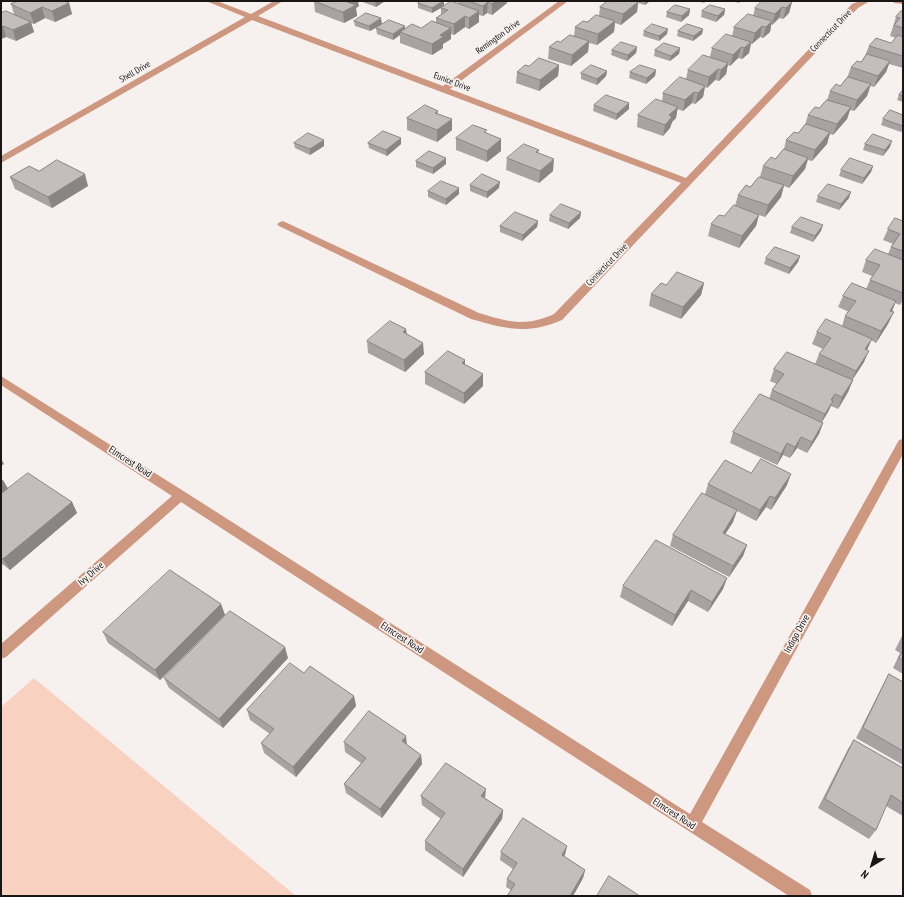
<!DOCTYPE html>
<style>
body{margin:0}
#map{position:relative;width:904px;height:897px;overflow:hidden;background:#f6f1ee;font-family:"PT Sans Narrow",sans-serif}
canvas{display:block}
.frame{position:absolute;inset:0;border:2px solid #191716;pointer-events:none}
.north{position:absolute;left:852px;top:845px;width:40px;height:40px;-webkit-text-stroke:3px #f6f1ee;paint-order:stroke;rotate:218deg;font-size:11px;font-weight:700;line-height:16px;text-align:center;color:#191716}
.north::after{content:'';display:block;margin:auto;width:14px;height:18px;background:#191716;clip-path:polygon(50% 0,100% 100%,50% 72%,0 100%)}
</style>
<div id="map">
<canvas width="904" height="897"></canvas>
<div class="frame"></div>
<div class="north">N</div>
</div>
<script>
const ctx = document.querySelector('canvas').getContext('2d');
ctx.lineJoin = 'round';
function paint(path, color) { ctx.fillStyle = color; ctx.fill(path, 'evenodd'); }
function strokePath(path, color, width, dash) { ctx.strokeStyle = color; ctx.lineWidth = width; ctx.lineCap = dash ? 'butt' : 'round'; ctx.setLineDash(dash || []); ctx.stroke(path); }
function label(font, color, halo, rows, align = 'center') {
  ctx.font = font + ' "PT Sans Narrow",sans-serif'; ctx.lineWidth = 3.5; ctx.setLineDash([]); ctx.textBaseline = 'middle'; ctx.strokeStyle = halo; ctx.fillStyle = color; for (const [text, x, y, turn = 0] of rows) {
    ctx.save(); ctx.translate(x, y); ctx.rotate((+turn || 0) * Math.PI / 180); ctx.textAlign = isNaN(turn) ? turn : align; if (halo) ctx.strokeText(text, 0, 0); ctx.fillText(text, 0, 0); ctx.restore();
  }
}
paint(new Path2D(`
 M34,678L296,896H1V707Z`), '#f8d1c1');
paint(new Path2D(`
 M206,1H217L251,14L274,1H283L258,16L443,86L559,1H568L450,89L686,178L852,4L860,1H870L858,8L562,320C526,335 507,329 471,319L279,226L277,224L282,221L285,222L479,313C508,322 526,327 554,314L681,183L252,20L1,163V156L245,17Z
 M893,1H903V4L894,3Z
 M1,376L185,492L690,814L899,440L903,439V454L702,822L810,890L812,896H789L181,502L6,657L1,659V644L172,496L1,385Z`), '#cd9780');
paint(new Path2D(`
 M314,1L359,6L356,8L357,16L344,23L315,12Z
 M360,1H385L376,7Z
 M444,1V6L458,4V1H507V3L492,15L487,13L483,16L479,15V22L469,29L465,27L454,35L451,34V39L443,44V48L432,55L400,43V35L393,40L377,34L376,28L405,26V29L421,28L436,22V18L441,15V8L432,13L418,8V3Z
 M613,1H650L645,5L638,3L637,12L621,25L615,23L614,32L597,45L589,43L588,52L571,66L548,59L549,47L574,36L575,27L599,16L600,7Z
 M696,1H706L704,3Z
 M732,1H742L739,3Z
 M789,1L792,2L789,13L783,19L779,18L772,25L771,24L770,32L763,38L760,37L752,44H751L749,53L742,59L738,58L730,66L728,65L726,74L719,81L715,80L707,88L705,87L703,97L695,104L692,103L683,111L677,109L676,118L672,122L670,128L663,136L637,127L638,115L662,101L663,93L686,79L688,70L710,57L712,48L732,36L734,27L753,16L755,8Z
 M69,3L72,14L55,22L45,18L34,24L31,23L34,32L16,41L6,37L1,39V13L14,14L11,4Z
 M690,9L689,15L681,22L666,17L667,12Z
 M725,9L724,15L716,22L701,17L702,11Z
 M903,12V68L889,64L886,72L874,87L870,86L867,96L854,111L850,110L847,119L833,135L830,134L827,144L812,161L808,160L805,169L789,188L784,186L781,197L765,217L759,215L756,226L739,248L708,236L711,224L724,216L735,206L738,195L750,187L760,177L763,166L775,159L784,149L786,140L798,133L805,125L808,115L819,108L827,100L830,91L840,86L847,78L851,67L861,62L865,56L869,46L891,43L896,38L890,36L896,17Z
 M354,21L382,24L370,31L355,26Z
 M703,29L702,34L693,41L677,36L678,31Z
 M644,31L667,34L659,41L643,36Z
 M637,47L636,53L627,61L611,55L612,50Z
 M680,48L679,54L670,61L654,56L655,50Z
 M559,65L558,76L539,91L516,83L517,72L529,66Z
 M656,70L655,76L646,84L629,78L630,72Z
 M607,71L606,76L597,85L581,79V73Z
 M903,90V102L897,100L899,95Z
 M629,103V109L616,120L593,111L594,105Z
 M438,111V114L452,130L437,142L407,130V118Z
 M903,115V129L901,132L881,125L883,119Z
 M487,133L501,151L487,162L456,150V138Z
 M324,140V146L310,155L295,148L294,143Z
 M368,143L401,144L387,156L369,148Z
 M865,144L890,147L883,156L863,150Z
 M539,150L538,153L553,171L539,183L506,170L507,158Z
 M416,161L446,164L433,174L416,167Z
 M873,166L871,172L862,184L839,176L841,170Z
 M39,171L88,186L52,208L15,189L10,177Z
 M470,185L499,188L487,198L470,191Z
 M428,191L459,194L446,205L428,197Z
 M818,196L849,198L839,210L816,202Z
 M581,212L580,218L568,229L549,221L550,215Z
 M538,221L537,227L522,241L500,232V226Z
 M903,221V300L900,305L895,303L888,324L876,343L871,340L867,350L864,362L852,380H853L848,392L838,409L831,406L828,412L822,422L823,423L819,434L807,453L797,448L790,458L783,455L777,465L730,443L733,432L769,399L772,390L777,384L770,381L774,369L815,364L819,354L823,349L812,344L817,332L842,326L845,316L849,312L838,307L843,296L866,289L870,280L872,276L862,272L866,260L888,254L891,247L893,244L883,240L888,229Z
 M792,227L821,231L813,242L790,233Z
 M800,256L798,262L789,274L764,264L766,258Z
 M704,283L701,295L681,319L649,306L651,294L666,285Z
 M406,329L407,334L424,354L405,372L368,353L367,341Z
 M465,365L483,374V386L464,404L425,384V372Z
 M751,473L787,485L771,510L766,507L756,521L737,511L733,522L725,534L747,545L743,556L729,577L670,546L673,535L705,494L708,484Z
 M1,478L8,488L72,502L77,513L10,570L1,563Z
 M727,578L723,589L708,612L688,601L672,626L620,597L623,586Z
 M221,604L225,615L160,680L108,643L103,632Z
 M903,634V674L893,668L900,653L895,650Z
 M288,658L223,728L169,688L164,678Z
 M304,673L354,696L356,706L296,777L264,753L261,743L270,734L250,720L247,710Z
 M889,674L903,682V765L856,738L883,685Z
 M854,740L903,768V816L886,806L876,830L869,839L818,808L848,749Z
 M344,742L407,745L421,755L422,764L382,818L346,793L344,784L361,763L345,752Z
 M421,796L485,798L503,810L502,819L463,877L425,850V841L441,819L422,805Z
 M567,846L564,856L585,870L583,878L573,896H507L511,890L506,887L507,879L513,869L500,860L501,852Z`), '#a8a3a2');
paint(new Path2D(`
 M348,1H358L359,6L356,8L357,16L344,23L343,12L347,2Z
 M375,1H385L376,7Z
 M444,1V6L432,13V8Z
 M496,1H507V3L492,15V4Z
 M646,1H650L645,5Z
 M488,2L487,13L483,16V6Z
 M638,2L637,12L621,25L623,14Z
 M792,2L789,13L783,19L786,8Z
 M69,3L72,14L55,22L52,11Z
 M42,7L45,18L34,24L30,13Z
 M782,7L779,18L772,25L775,14Z
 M690,9L689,15L681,22L682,16Z
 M725,9L724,15L716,22L718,16Z
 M479,11V22L469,29V18Z
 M465,16V27L454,35V24Z
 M381,18L382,24L370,31L369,26Z
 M615,21L614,32L597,45L598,34Z
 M772,21L770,32L763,38L766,27Z
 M31,22L34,32L16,41L13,30Z
 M3,26L6,37L1,39V27Z
 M405,26V32H400V35L393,40V34Z
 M762,26L760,37L752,44L755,33Z
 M451,28V39L443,44V48L432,55V44L440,35Z
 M668,29L667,34L659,41V36Z
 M703,29L702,34L693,41L694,36Z
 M589,41L588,52L571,66L572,55Z
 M751,42L749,53L742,59L744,48Z
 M637,47L636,53L627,61L628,55Z
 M741,47L738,58L730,66L733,55Z
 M680,48L679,54L670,61L671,56Z
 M890,61L886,72L874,87L878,76Z
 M728,63L726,74L719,81L721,70Z
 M559,65L558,76L539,91L540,80Z
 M718,69L715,80L707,88L709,77Z
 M656,70L655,76L646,84L647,78Z
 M607,71L606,76L597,85V79Z
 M871,84L867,96L854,111L857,100Z
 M705,86L703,97L695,104L698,93Z
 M694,92L692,103L683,111L685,100Z
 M629,103V109L616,120L617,114Z
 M678,107L676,118L672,122L670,128L663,136L665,125L669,115Z
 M851,107L847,119L833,135L837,124Z
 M452,119V130L437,142V130Z
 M830,132L827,144L812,161L815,150Z
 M401,138V144L387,156L386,150Z
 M501,139V151L487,162V151Z
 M324,140V146L310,155V149Z
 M892,141L890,147L883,156L885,150Z
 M446,158V164L433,174V168Z
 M808,158L805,169L789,188L793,176Z
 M554,159L553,171L539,183L540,171Z
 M873,166L871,172L862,184L864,178Z
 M85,174L88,186L52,208L48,197Z
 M500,182L499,188L487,198V192Z
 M784,185L781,197L765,217L768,205Z
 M459,188V194L446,205V199Z
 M851,192L849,198L839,210L841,204Z
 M581,212L580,218L568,229L569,223Z
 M759,215L756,226L739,248L742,236Z
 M538,221L537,227L522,241L523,235Z
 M823,225L821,231L813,242L815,236Z
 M800,256L798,262L789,274L790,268Z
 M704,283L701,295L681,319L683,307Z
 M896,301L891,313L890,311Z
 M894,312L888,324L876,343L881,331Z
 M406,329L407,341L403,332Z
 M872,339L867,350L865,349Z
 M423,343L424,354L405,372L404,360Z
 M869,351L864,362L851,382L856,371Z
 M465,360V372L462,363Z
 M483,374V386L464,404V393Z
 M853,380L848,392L838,409L842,397Z
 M835,394L830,405L833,401L828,412L820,425L831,400Z
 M823,423L819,434L807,453L812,442Z
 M801,437L797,448L790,458L795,447Z
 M787,443L783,455L777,465L781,454Z
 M1,458L4,464L1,466Z
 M791,474L787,485L771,510L775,498Z
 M3,480L9,491L1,497V481Z
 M770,496L766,507L756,521L760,510Z
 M72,502L77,513L10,570L3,559Z
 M737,510L733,522L719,544L723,533Z
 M747,545L743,556L729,577L733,566Z
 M727,578L723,589L708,612L712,602Z
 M691,590L688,601L672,626L675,615Z
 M221,604L225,615L160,680L155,670Z
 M285,647L288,658L223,728L219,719Z
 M354,696L356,706L296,777L293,767Z
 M406,736L407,745L402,741Z
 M421,755L422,764L382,818L380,809Z
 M486,789L485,798L481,796Z
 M503,810L502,819L463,877V869Z
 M567,846L565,855L560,863L562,855Z
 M585,870L583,878L573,896H570Z`), '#888584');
const building = new Path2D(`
 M18,1H65L69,3L52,11L42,7L30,13L11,4Z
 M314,1H348L347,2L356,5L343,12Z
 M421,1H443L432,8L418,3Z
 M451,1L479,11L469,18L465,16L454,24L436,18L448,10L441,8Z
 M469,1H496L492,4L488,2L483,6Z
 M608,1L611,2L613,1H636L638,2L623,14L600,7Z
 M762,1H788L792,2L786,8L782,7L775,14L755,8Z
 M675,5L690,9L682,16L667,12Z
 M710,5L725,9L718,16L702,11Z
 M6,11L31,22L13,30L3,26L1,27V13Z
 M901,11L903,12V28L894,25L900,18L896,17Z
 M366,13L381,18L369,26L354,21Z
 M748,14L772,21L766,27L762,26L755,33L734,27Z
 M596,15L615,21L598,34L575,27L583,21L587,22Z
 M389,20L405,26L393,34L376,28Z
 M432,21L451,28L440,35L443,37L432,44L400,32L412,24L421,28Z
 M652,24L668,29L659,36L644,31Z
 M687,24L703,29L694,36L678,31Z
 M726,34L751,42L744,48L741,47L733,55L712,48Z
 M570,35L589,41L572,55L549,47L557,41L560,42Z
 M898,35L903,37V56L869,46L876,38L891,43Z
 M621,42L637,47L628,55L612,50Z
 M664,43L680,48L671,56L655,50Z
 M867,54L890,61L878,76L851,67L857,61L861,62Z
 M703,55L728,63L721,70L718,69L709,77L688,70Z
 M539,58L559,65L540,80L517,72L525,65L529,66Z
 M591,65L607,71L597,79L581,73Z
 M640,65L656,70L647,78L630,72Z
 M680,77L705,86L698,93L694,92L685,100L663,93Z
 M848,77L871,84L857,100L830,91L836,84L840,86Z
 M903,90V96L899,95Z
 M606,95L629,103L617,114L594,105Z
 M656,99L678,107L669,115L672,117L665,125L638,115Z
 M827,100L851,107L837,124L808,115L815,107L819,108Z
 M425,105L438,111L435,113L452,119L437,130L407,118Z
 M890,110L903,115V126L883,119Z
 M806,124L830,132L815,150L786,140L794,132L798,133Z
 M473,125L487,130L484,132L501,139L487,151L456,138Z
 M383,131L401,138L386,150L368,143Z
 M308,133L324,140L310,149L294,143Z
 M873,134L892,141L885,150L865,144Z
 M524,144L539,150L536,152L554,159L540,171L507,158Z
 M784,149L808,158L793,176L763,166L771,157L775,159Z
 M429,151L446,158L433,168L416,161Z
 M850,158L873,166L864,178L841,170Z
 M57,160L85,174L48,197L10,177L29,166L39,171Z
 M482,174L500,182L487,192L470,185Z
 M759,177L784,185L768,205L738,195L746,185L750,187Z
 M441,181L459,188L446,199L428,191Z
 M828,184L851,192L841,204L818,196Z
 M561,204L581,212L569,223L550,215Z
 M734,205L759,215L742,236L711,224L719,215L724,216Z
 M515,212L538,221L523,235L500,226Z
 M801,217L823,225L815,236L792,227Z
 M895,218L903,221V251L891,247L900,234L888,229Z
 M775,247L800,256L790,268L766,258Z
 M875,249L903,260V293L870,280L880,265L866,260Z
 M677,272L704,283L683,307L651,294L661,283L666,285Z
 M852,283L896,301L890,311L894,312L881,331L845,316L856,301L843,296Z
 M826,319L872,339L865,349L869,351L856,371L819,354L831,338L817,332Z
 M390,321L406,329L403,332L423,343L404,360L367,341Z
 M448,351L465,360L462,363L483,374L464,393L425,372Z
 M787,352L853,380L842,397L835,394L831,400L833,401L825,414L772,390L784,374L774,369Z
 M760,394L823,423L812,442L801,437L795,447L787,443L781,454L733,432Z
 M761,459L791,474L775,498L770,496L760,510L708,484L725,460L751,473Z
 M28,473L72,502L3,559L1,557V494Z
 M702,493L737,510L723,533L747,545L733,566L673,535Z
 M656,540L727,578L712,602L691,590L675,615L623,586Z
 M170,570L221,604L155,670L103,632Z
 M230,611L285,647L219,719L164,678Z
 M903,651V660L899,658Z
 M290,663L304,673L310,666L354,696L293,767L261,743L274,729L247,710Z
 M889,674L903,682V751L863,728Z
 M369,711L406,736L402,741L421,755L380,809L344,784L366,758L344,742Z
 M854,740L903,768V803L891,795L876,830L825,799Z
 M446,763L486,789L481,796L503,810L463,869L425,841L445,813L421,796Z
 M523,818L567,846L562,855L585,870L570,896H507L515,884L507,879L517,863L501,852Z
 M609,876L640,896H597Z`);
paint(building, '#c3bebc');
strokePath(building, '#888584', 1);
label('9px', '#191716', '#f6f1ee', [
 ["Connecticut Drive",831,31,-46],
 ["Remington Drive",498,37,-36],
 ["Shell Drive",135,72,-30],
 ["Eunice Drive",452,82,21],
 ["Connecticut Drive",607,265,-46]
]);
label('10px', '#191716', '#f6f1ee', [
 ["Elmcrest Road",130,462,33],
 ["Ivy Drive",91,574,-41],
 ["Indigo Drive",797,634,-61],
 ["Elmcrest Road",402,638,33],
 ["Elmcrest Road",674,814,33]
]);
</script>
